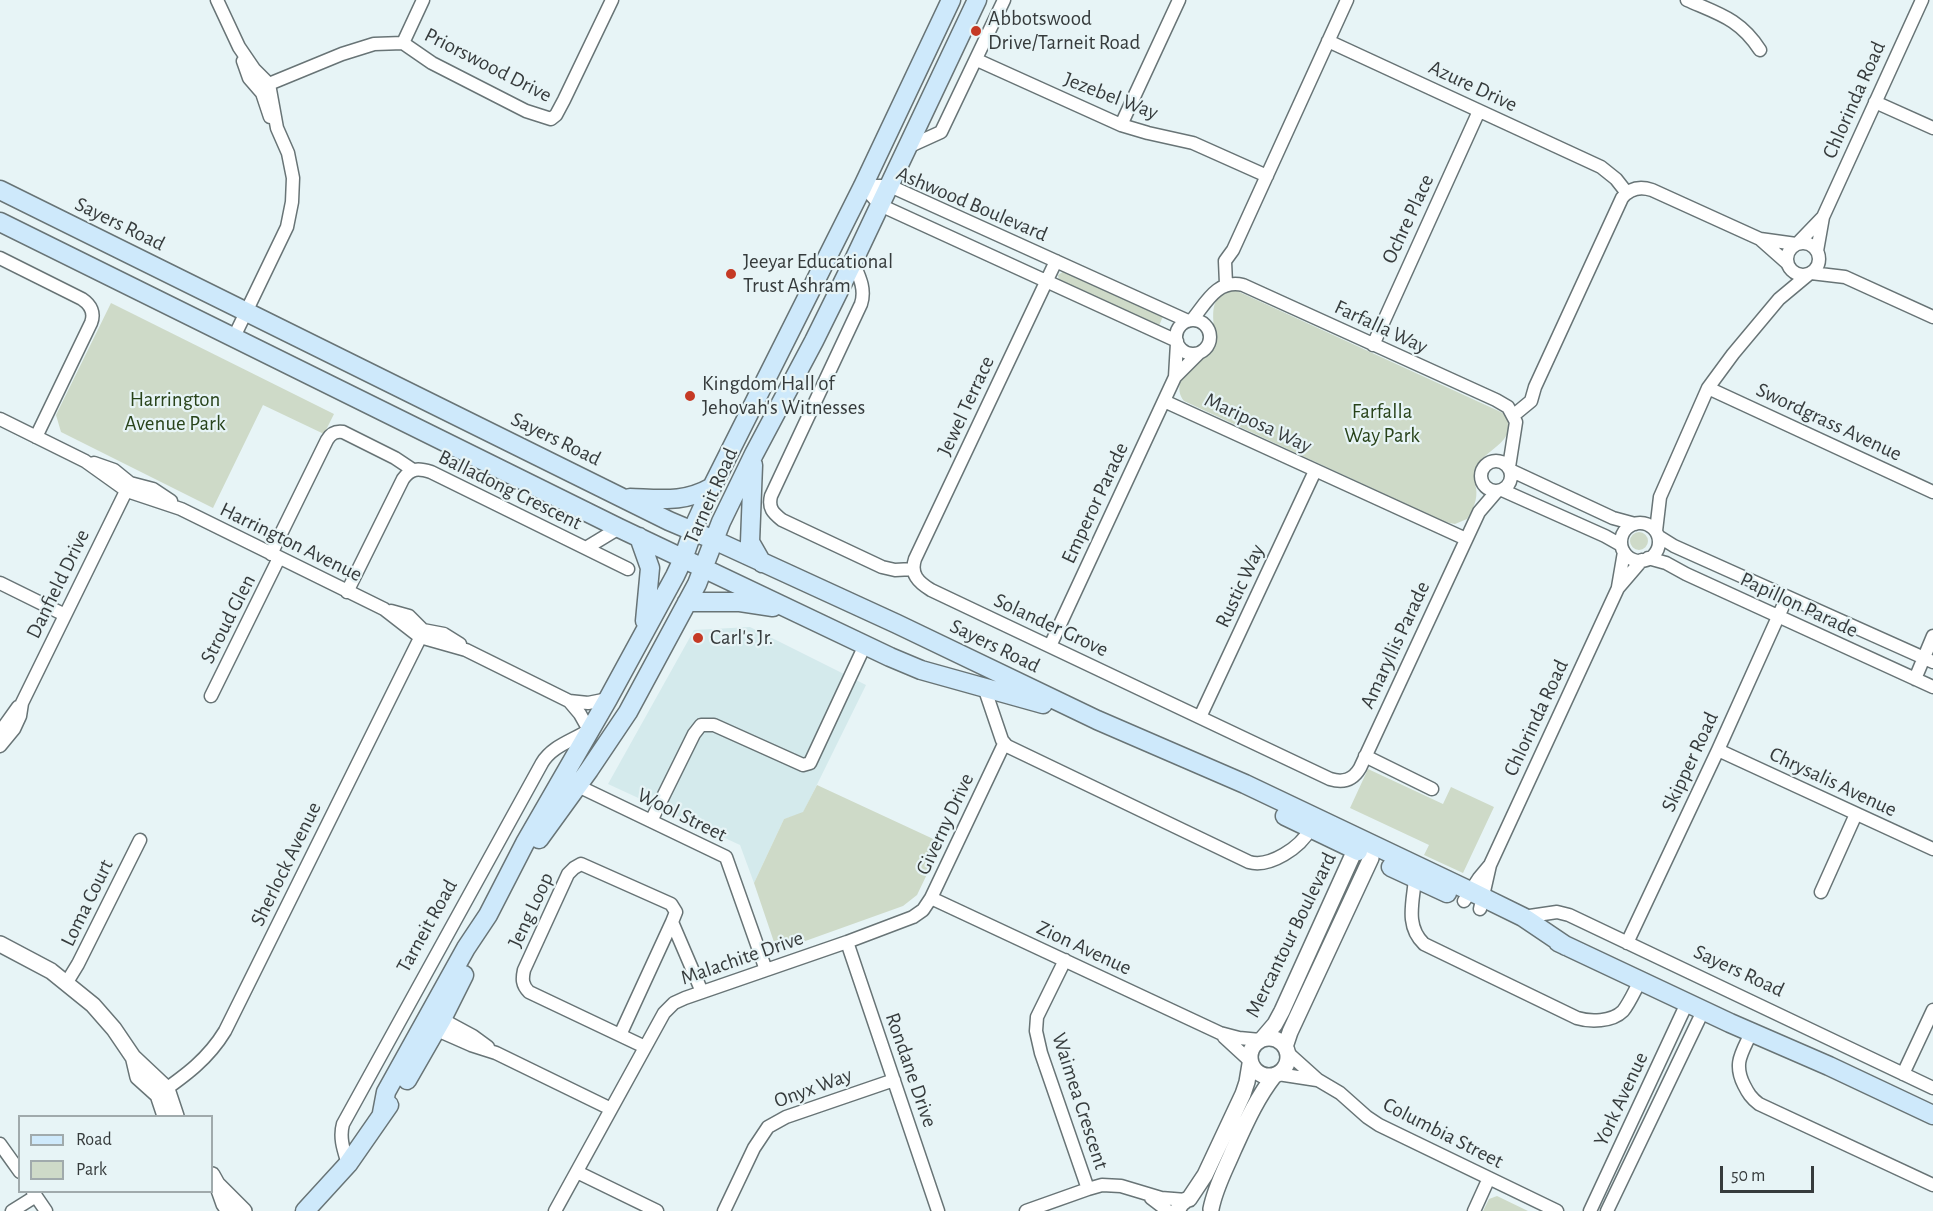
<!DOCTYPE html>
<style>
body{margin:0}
#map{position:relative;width:1933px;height:1211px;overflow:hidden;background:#e7f4f6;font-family:"Alegreya Sans",sans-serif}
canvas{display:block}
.legend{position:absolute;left:18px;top:1115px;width:195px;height:78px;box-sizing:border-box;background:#e7f4f6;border:2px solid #a0aaac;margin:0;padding:8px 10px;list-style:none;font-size:18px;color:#363b3c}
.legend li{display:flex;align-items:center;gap:12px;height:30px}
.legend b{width:30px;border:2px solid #a0aaac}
.scale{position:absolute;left:1720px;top:1166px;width:94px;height:27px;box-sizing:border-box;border:3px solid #363b3c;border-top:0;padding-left:8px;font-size:18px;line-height:21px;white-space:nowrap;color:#363b3c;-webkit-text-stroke:4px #e7f4f6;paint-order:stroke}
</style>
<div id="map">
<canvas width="1933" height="1211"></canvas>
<ul class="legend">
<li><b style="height:8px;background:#cee9fb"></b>Road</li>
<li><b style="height:16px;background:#cedac8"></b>Park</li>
</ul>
<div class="scale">50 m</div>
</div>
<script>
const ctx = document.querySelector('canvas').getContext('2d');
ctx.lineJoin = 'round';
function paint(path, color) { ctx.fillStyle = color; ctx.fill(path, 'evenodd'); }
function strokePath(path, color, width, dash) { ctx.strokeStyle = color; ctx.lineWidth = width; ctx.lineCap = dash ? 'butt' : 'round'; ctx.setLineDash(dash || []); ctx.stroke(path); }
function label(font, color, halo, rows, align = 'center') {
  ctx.font = font + ' "Alegreya Sans",sans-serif'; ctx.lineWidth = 4.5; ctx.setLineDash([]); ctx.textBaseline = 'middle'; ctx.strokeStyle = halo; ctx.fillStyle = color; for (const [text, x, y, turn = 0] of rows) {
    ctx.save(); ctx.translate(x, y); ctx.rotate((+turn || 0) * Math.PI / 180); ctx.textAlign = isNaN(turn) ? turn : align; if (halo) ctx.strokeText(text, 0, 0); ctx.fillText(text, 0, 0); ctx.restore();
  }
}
paint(new Path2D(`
 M750,627L866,685L803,813L784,819L754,883L740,845L608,784L694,630Z`), '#d4eaec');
paint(new Path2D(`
 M1064,271L1163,316L1159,326L1059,281L1058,275Z
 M1235,290L1503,413C1524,440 1482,450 1475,469C1473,475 1475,481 1476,488C1478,499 1473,510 1467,519L1455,524L1445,522L1184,401C1174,389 1182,373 1192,363C1198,358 1207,355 1211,349C1222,332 1198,296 1235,290Z
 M111,303L334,414L324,434L263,405L213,508L61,432L56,415Z
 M1630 541a9 9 0 1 1 18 0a9 9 0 1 1-18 0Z
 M1368,769L1443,804L1451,787L1494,807L1463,873L1424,855L1429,845L1350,808Z
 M817,785L942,843L917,895L903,906L783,949L775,945L754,883L784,819L803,812Z
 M1497,1196L1528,1211H1483L1489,1199Z`), '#cedac8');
const minor = new Path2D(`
 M217,0L239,47L254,69L269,84L277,128L288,153L293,178L292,202L287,227L234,337
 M1687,0C1719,14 1740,19 1760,50
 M1328,41L1601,167L1616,179L1627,193
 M403,43L423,0
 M977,60L1121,125L1148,133L1193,143L1267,176
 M243,61L249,78L262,93L270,117
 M262,93L269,84L342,54L374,44L403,43L432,63L526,111L551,119L556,115L564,100L612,0
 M1875,102L1933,128
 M1121,125L1179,0
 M908,147L941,132L1004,0
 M863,186H890L1188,321
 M863,186L880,205L1177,341
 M1761,240L1787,263
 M1787 259a16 16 0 1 1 32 0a16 16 0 1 1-32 0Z
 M1797,244L1823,217
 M1817,251L1823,217L1922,0
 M0,258L82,299C91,305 95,313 91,323L36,437
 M1056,261L915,559C910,574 918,582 931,590L1330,779C1343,783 1353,780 1360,768L1479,512L1497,491
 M853,262C859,276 866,289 861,304L771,496C768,508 773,513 782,520L882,567L895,570L913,569
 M1811,273L1845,277L1933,317
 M1226,284L1225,261L1233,250L1347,0
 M1192,320C1206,303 1217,279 1243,285L1496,400L1508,407L1516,422L1509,467
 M1176 337a17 17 0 1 1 34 0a17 17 0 1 1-34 0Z
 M1373,345L1479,111
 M1175,377L1177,343
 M1708,388L1933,492
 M1164,401L1466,539
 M1514,415L1531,401L1535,387L1622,198C1630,188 1640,186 1652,190L1760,239L1796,244
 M0,419L85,461L127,491L181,509L384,609L420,637L466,650L569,701L588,703L608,699
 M1481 476a15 15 0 1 1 30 0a15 15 0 1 1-30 0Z
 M94,463L114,470L130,483L153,489L171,501
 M1510,470L1613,518L1635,524
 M1502,490L1605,536L1621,545
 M1621 542a19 19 0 1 1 38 0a19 19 0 1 1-38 0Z
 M1656,531L1660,497L1708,388L1733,354L1779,299L1809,274
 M1658,536L1674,546L1933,662
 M586,548L619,528
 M271,554L327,440C331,433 336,431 343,432L395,458L413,470
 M1648,558L1666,563L1686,574L1933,687
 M0,583L65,615
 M1618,587L1624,552
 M347,592L403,479C411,468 418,468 431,472L628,569
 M391,611L409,616L423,630L444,634L460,644
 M1050,646L1175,377L1199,353
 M1915,679L1933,636
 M984,687L1002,740L1007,746L1249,862C1270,868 1301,847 1310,829
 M211,696L279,558
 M1200,717L1315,471
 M0,732L18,707
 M0,746L14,729L20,716L22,703L130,483
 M1718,750L1933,849
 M1365,756L1432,789
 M578,786L726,857L766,970
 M651,821L694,734L701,725H714L803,765L810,763L865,645
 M1415,879C1413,902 1405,926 1424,944L1577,1018C1590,1022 1612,1022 1623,1011C1630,1002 1635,990 1640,981
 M1821,892L1856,814
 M931,898L1220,1033L1239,1038L1260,1040
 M1464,901L1479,878L1489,866
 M1480,909L1490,865L1618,588L1642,560
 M1523,917L1557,912L1569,915L1933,1088
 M847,942L938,1211
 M1627,943L1718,750L1787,597
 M1065,960L1037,1017L1036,1031L1041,1053L1088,1189
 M67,982L78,964L140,840
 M436,1016L473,1036L488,1047
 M430,1027L471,1045L496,1053L611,1109
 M1751,1033C1742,1053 1733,1063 1744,1085C1748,1093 1751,1098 1759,1104L1933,1185
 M620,1035L672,922
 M1224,1037L1249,1060
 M645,1047L529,992C522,985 522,979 524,970L568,874L574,868L581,864L671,904L676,912L672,922L702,992
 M1288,1053L1318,1080L1340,1093L1367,1117L1379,1125L1557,1211
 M1278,1074L1317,1080
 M1903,1074L1933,1010
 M159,1094C186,1075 208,1059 225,1031L423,632
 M0,1144L20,1172
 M348,1164C344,1151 339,1138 343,1124L542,763C552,746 572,741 589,730L580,714L569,701
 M577,1172L657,1211
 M33,1192L46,1211
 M1151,1198L1168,1211
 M12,1211L36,1196
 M555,1211L664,1013L674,1003L685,998L847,942L913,917L923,910L931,898L1004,744
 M724,1211L754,1148L768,1127L786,1117L894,1080
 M1026,1211L1088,1189L1102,1185L1121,1186L1161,1198L1186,1200L1189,1199
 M1474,1211L1489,1178
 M1590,1211L1687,1003
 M1607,1211L1703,1011`);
const tertiary = new Path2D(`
 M0,944L51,971L93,1005L114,1029L133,1057L167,1089L176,1116
 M1250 1057a19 19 0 1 1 38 0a19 19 0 1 1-38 0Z
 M1263,1038L1275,1024L1282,1011L1355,850L1369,843L1371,858L1290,1032L1285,1047
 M134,1060L138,1077L158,1095L165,1116
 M212,1175L217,1184L244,1211
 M218,1187L224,1204L229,1211
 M1189,1199L1205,1175L1243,1094L1247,1082L1250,1064
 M1211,1209C1215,1188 1225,1170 1233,1151C1245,1125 1256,1099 1274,1076
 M1177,1211L1181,1204L1186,1200`);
const secondary = new Path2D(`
 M0,190L669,521L714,540L897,624L1097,720L1245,784L1470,891L1523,917L1566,946
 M0,222L619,528L890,657L921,670L1043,704
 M753,465L750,542L762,563
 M630,498C661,499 684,503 712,487
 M639,537L650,568L645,621
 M687,602H740L773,607
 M1285,816L1358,851
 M539,839L589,770L628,712L697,584L721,522L754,454L814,341L853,262L977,0
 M1391,867L1447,893
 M1558,942L1730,1023L1829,1066L1933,1115
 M407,1080L442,1019L464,975
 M382,1113L386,1092L466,948L488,915L525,843L608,699L675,576L683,559L696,522L712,487L863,186L951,0
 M305,1211L348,1164L389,1105`);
strokePath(minor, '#687476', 15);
strokePath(tertiary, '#687476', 18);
strokePath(secondary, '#687476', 21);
strokePath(minor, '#fff', 12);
strokePath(tertiary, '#fff', 15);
strokePath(secondary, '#cee9fb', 18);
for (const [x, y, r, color] of [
 [976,31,6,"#c53924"],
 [731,274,6,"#c53924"],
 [690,396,6,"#c53924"],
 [698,638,6,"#c53924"]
]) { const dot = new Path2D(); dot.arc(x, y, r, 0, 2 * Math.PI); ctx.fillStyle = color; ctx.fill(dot); strokePath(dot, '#e7f4f6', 2); }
label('21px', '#363b3c', '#e7f4f6', [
 ["Abbotswood",988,19],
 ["Drive/Tarneit Road",988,43],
 ["Jeeyar Educational",743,262],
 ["Trust Ashram",743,286],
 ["Kingdom Hall of",702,384],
 ["Jehovah's Witnesses",702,408],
 ["Carl's Jr.",710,638]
], 'left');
label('21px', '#363b3c', '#e7f4f6', [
 ["Priorswood Drive",488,65,27],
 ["Azure Drive",1473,86,25],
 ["Jezebel Way",1111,96,21],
 ["Chlorinda Road",1854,100,-66],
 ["Ashwood Boulevard",972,204,23],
 ["Ochre Place",1408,219,-65],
 ["Sayers Road",120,224,26],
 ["Farfalla Way",1381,327,25],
 ["Jewel Terrace",966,406,-65],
 ["Swordgrass Avenue",1829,422,25],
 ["Mariposa Way",1258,423,25],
 ["Sayers Road",556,439,26],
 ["Balladong Crescent",510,490,26],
 ["Tarneit Road",711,496,-66],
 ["Emperor Parade",1095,503,-65],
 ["Harrington Avenue",291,542,26],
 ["Danfield Drive",58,584,-64],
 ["Rustic Way",1240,586,-65],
 ["Papillon Parade",1799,605,25],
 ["Stroud Glen",228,619,-63],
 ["Solander Grove",1051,625,25],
 ["Amaryllis Parade",1395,645,-65],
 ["Sayers Road",995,646,26],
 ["Chlorinda Road",1536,718,-65],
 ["Skipper Road",1690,762,-65],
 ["Chrysalis Avenue",1833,782,25],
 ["Wool Street",682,815,26],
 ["Giverny Drive",945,824,-65],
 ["Sherlock Avenue",286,864,-64],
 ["Loma Court",87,903,-64],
 ["Jeng Loop",531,910,-65],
 ["Tarneit Road",427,926,-61],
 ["Mercantour Boulevard",1291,935,-64],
 ["Zion Avenue",1084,948,25],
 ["Malachite Drive",742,958,-19],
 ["Sayers Road",1739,971,25],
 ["Rondane Drive",911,1070,71],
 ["Onyx Way",813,1088,-20],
 ["York Avenue",1621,1099,-65],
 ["Waimea Crescent",1080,1101,72],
 ["Columbia Street",1443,1133,27]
]);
label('21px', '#28431a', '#e7f4f6', [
 ["Harrington",175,400],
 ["Avenue Park",175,424],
 ["Farfalla",1382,412],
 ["Way Park",1382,436]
]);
</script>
